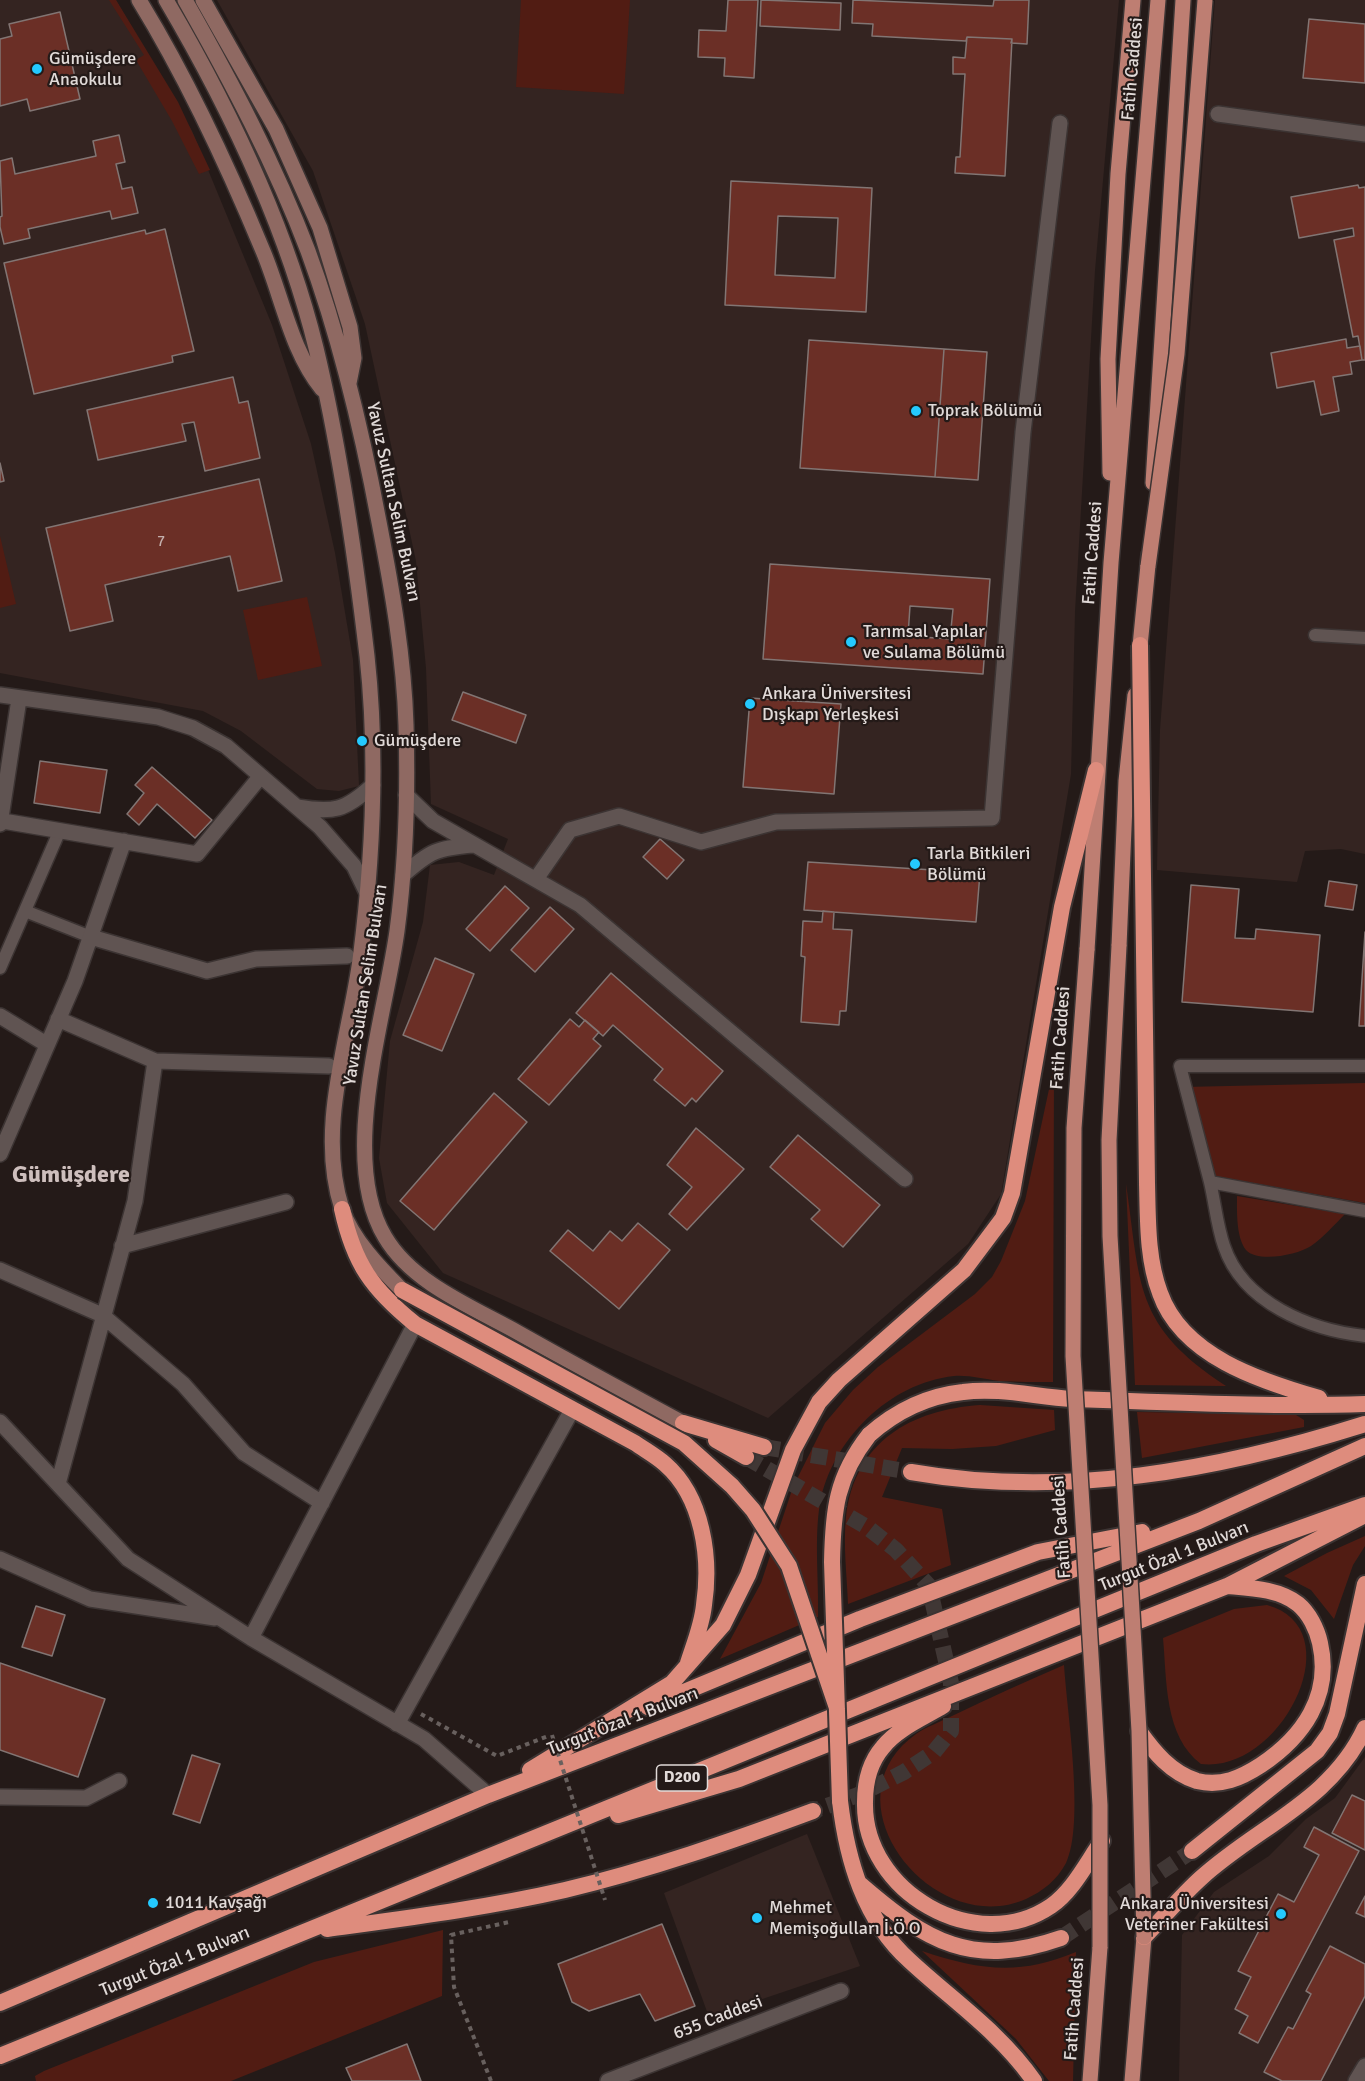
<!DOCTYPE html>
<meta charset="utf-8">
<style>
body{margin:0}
canvas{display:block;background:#241a18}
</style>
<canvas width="1365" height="2081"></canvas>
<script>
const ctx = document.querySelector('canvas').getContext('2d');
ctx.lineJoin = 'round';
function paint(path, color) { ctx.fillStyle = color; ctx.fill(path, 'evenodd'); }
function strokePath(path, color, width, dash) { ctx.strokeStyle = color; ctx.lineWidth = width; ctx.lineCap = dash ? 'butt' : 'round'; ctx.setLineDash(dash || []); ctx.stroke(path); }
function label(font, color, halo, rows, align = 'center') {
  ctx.font = font + ' Signika,sans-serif'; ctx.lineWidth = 4.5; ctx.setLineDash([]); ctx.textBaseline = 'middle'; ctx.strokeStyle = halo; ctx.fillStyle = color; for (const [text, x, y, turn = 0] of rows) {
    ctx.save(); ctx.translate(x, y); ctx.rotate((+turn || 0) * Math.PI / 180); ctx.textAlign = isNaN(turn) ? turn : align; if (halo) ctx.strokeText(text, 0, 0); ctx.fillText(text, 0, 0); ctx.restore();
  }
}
paint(new Path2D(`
 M0,0H116L192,131L272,325L311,444L335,553L353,660L359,786L339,791L317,789L241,731L203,711L0,673Z
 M217,0H1119L1095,270L1075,611L1071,774L1001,1194L968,1244L768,1418L443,1273L387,1203L379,1158L390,1041L423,922L430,865L459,862L494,875L508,839L431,804L426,668L416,561L365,324L313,171Z
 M1215,0H1365V854L1341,849L1305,851L1297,882L1157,870L1160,730Z
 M1365,1757V2081H1179L1182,1935L1214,1892L1269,1856L1306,1819L1335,1798Z
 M807,1834L860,1966L709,2017L664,1893Z`), '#342421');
paint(new Path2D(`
 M109,0H116L178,102L210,170L199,174L172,121L136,60L144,55Z
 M521,0H630L624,94L516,87Z
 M0,536L16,604L0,608Z
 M307,597L322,666L258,680L243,610Z
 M1054,1066L1053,1382C1035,1382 1017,1382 999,1381C983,1379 970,1375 954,1376C889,1383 832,1440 820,1503C814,1538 819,1581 818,1617L720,1659L761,1583L793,1487L825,1423L853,1390L878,1367L975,1294L992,1277L1001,1261L1025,1201Z
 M1365,1083V1203L1215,1176L1184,1087Z
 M1126,1184C1141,1285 1133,1325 1226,1386L1135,1385Z
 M1237,1196L1345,1214C1334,1225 1324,1237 1311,1246C1297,1255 1258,1263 1246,1250C1236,1237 1237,1211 1237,1196Z
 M980,1405L1054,1410L1055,1430L996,1446L952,1449L902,1448L882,1497L942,1509L951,1565L848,1604C847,1576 843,1545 846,1517C855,1441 911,1410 980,1405Z
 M1137,1412L1296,1415L1304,1420V1427L1142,1458Z
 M1365,1536V1546L1353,1565L1334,1619L1311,1590L1284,1576L1327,1553Z
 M1267,1605C1354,1629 1281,1774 1201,1764C1164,1736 1167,1681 1163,1638L1234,1609Z
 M1064,1665C1067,1712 1085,1824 1066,1863C1057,1880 1043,1891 1026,1899C933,1940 822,1801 916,1734C926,1727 940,1722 952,1716C989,1698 1027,1681 1064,1665Z
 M443,1930L442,1996L231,2081H36L35,2076L44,2071L314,1962Z
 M922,1951C979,1970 1019,1976 1076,1952L1073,2081H1049L1016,2039Z`), '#511c13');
const building = new Path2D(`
 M728,0H758L754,78L724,76L725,58L698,57L699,30L726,31Z
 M761,0L841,3L840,30L760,26Z
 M853,0L993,6L994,0H1029L1027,44L1011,43L1012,39L967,37L966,41L872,36L873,24L852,23Z
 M60,12L80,99L30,111L27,99L0,106V39L12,36L9,24Z
 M1309,19L1365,24V83L1303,78Z
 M967,37L1012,39L1005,176L955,173L956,157H960L965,74H953V57L965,58Z
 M119,135L125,162L116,164L122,189L132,187L138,213L112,219L110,211L28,229L30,238L4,244L0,227V217L2,216L0,161L12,158L15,174L96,156L93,141Z
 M731,181L872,188L866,312L725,305ZM778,216L838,218L835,278L775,275Z
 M1358,185L1359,188L1365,187V360H1362L1358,336L1353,337L1334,240L1354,236L1353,228L1299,238L1291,197Z
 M165,229L194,351L172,356L173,362L34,394L4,263L145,230L146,234Z
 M1346,339L1347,348L1360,346L1362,360L1350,362L1352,374L1333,377L1339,411L1321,415L1314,381L1277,388L1271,353Z
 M809,340L944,349L935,477L800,468Z
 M944,349L987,352L978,480L935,477Z
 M233,377L239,403L248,401L260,458L205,471L194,422L182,424L186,441L98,460L87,410Z
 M0,463L4,481L0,482Z
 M259,479L282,581L238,591L230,556L105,585L113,621L70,631L46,528Z
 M770,564L990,579L983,674L763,659ZM910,606L953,609L950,639L908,636Z
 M463,692L526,715L516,743L452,720Z
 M750,698L841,704L834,794L743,787Z
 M40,761L107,770L100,813L34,803Z
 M152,767L212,820L195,838L157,804L139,825L127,814L144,793L135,785Z
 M660,839L684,860L667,879L643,857Z
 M808,862L980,873L976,922L804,910Z
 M1329,881L1357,885L1353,910L1325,906Z
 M1191,885L1239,889L1235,938L1255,939L1256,929L1320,935L1313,1012L1182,1002Z
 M505,886L529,908L490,951L466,929Z
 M550,907L574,929L535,972L511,950Z
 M823,911L834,912L833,929L852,930L846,1011H840L839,1025L801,1022L805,957L801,956L803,921L822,922Z
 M1365,932V1026H1359Z
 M435,958L474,974L442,1051L403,1035Z
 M611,973L723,1071L696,1102L692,1098L685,1106L654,1080L663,1069L613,1025L603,1036L576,1013Z
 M570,1019L579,1027L585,1020L599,1032L593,1039L601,1046L549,1105L518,1079Z
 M494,1093L527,1122L434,1230L400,1201Z
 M696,1128L744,1169L687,1230L669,1214L692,1187L667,1165Z
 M798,1135L880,1205L843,1247L811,1219L820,1210L770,1167Z
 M638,1223L670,1250L619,1309L550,1251L568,1230L593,1251L610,1231L622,1241Z
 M36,1606L65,1615L52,1656L22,1647Z
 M0,1663L105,1699L78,1777L0,1750Z
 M192,1755L220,1764L200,1823L173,1814Z
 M1352,1795L1365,1801V1850L1332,1833Z
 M1314,1827L1359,1851L1258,2043L1239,2033L1248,2016L1235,2009L1251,1977L1238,1971L1278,1894L1294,1902L1319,1855L1304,1847Z
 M1365,1896V1917L1356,1913Z
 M662,1924L695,2006L655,2021L640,1994L589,2011L572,2002L558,1964Z
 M1330,1946L1365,1964V1996L1321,2081H1282L1264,2072L1288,2027L1293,2029L1311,1994L1306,1991Z
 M407,2044L421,2081H352L346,2068Z`);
paint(building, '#6b2f26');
strokePath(building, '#827573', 1.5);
strokePath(new Path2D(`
 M764,1447L911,1472
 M746,1457L867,1527L896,1550L929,1586L951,1683V1731L934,1752L904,1772L858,1795L813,1811
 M1061,1938L1192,1851`), '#403735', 16, [16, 8]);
const service = new Path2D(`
 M1315,635L1365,638
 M25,911L91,937
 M0,968L60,830
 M1365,1066H1180L1210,1182L1365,1211
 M1210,1182C1215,1203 1217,1226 1224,1246C1243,1303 1310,1330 1365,1336`);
const minor = new Path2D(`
 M1218,114L1365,134
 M0,695L158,717L193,728L226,746L320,827L354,866L367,893
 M406,795L433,821L580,905L905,1179
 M297,807C333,813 345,811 373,785
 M3,821L197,854L260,777
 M0,824L19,699
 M403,875C430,851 437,848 473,845
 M536,879L570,830L619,816L701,842L776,822L992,818L1023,432L1060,123
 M91,937L207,971L256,959L347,956
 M0,1016L46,1044
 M58,1019L155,1061L329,1066
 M0,1154L75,981L124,841
 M122,1246L286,1202
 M0,1270L102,1315L183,1384L244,1453L322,1503
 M0,1422L128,1559L251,1638L424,1739L488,1795
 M58,1484L135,1201L155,1061
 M0,1559L90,1599L215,1618
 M251,1638L415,1324
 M397,1724L572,1410
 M0,1797L86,1798L119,1781
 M1356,2081L1365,2066`);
const tertiary = new Path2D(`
 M608,2081L841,1991`);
const secondary = new Path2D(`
 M139,0C188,80 227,164 263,251C282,296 291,351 322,389
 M166,0C229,107 286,226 316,348C340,448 355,553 367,656C378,757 373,859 360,960C349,1040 316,1129 342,1209C352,1239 380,1268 402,1290
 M185,0C231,81 275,164 308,251C340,338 362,431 379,522C392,589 404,657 406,725C408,793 406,863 397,931C385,1018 338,1159 385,1237C412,1283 472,1307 517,1332C572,1363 627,1393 683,1423
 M203,0L276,129L320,228L350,327L354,358L349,383`);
const primary = new Path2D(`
 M1110,473L1108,359L1118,174L1133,0
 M1153,483L1183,0
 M1139,656L1149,555
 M1119,946L1126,781L1135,695
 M1087,950L1111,563L1158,0
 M1090,2081L1100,1947
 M1132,2081L1144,1937`);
const trunk = new Path2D(`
 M1147,1183C1148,1220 1147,1259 1160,1293C1182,1356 1260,1381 1319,1398
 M342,1209C354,1264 372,1289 415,1324L635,1443C645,1450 656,1456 665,1464C703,1497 711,1558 704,1605C702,1625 694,1644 688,1663
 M683,1423L764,1447
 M869,1435C896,1411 926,1396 963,1392C999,1387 1036,1397 1072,1399C1169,1402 1268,1407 1365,1404
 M716,1440L746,1457
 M911,1472C1064,1499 1219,1470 1365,1424
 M943,1706C923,1718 897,1729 883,1747C870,1762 865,1783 865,1802C863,1892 976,1957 1051,1906C1073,1891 1087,1862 1102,1841
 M648,1707L860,1619L1038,1552L1142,1532
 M1139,1731C1154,1752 1171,1773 1197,1781C1221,1787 1241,1778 1261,1765C1303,1737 1332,1696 1320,1643C1317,1629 1309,1613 1298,1604C1279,1589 1251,1588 1228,1586
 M530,1770L672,1683L723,1625L748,1575L793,1450L819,1402L839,1380L964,1270L1003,1218L1012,1193L1062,907L1096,770
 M840,1801C847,1860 864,1920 910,1961C952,2000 1001,2033 1034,2081
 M618,1815L739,1779L1227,1586L1365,1515
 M1192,1851L1317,1751L1330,1733L1337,1714L1365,1584
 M860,1884C927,1942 972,1969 1061,1938
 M327,1929C407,1918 486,1908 565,1890C649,1870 732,1841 813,1811
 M1144,1937C1163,1918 1181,1896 1201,1878C1258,1826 1331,1801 1365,1728
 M0,2003L488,1795L1199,1521L1365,1446
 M0,2056L1256,1544L1365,1505`);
strokePath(service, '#3c3433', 15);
strokePath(minor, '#3c3433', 18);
strokePath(tertiary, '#3c3433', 18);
strokePath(secondary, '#3c3433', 18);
strokePath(primary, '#3c3433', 18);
strokePath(trunk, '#3c3433', 20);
strokePath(new Path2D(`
 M421,1714L497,1756L548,1736
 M491,2081L454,1987L451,1935L509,1922`), '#68605e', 4, [4.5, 4.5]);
strokePath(service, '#605452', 12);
strokePath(minor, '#605452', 15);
strokePath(tertiary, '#605452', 15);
strokePath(secondary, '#8f6962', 15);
strokePath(primary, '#be7e72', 15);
strokePath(trunk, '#de8c7d', 16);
const primaryBridge = new Path2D(`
 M1148,566L1177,354L1205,0
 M1119,946L1109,1140L1110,1236L1139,1731L1144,1937
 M1087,950L1074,1128L1073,1356L1100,1805V1947`);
const trunkBridge = new Path2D(`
 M1140,645L1147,1183
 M402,1290L684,1443L732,1486L753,1510L789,1566L837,1708
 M840,1801L832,1562C833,1511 836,1477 869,1435`);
strokePath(primaryBridge, '#3c3433', 18, []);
strokePath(trunkBridge, '#3c3433', 20, []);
strokePath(new Path2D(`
 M552,1735L605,1900`), '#68605e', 4, [4.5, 4.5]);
strokePath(primaryBridge, '#be7e72', 15);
strokePath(trunkBridge, '#de8c7d', 16);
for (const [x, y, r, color] of [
 [37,69,6,"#24c9fe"],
 [916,411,6,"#24c9fe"],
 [851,642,6,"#24c9fe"],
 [750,704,6,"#24c9fe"],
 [362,741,6,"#24c9fe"],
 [915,864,6,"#24c9fe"],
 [153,1903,6,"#24c9fe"],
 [1281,1914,6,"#24c9fe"],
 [757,1918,6,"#24c9fe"]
]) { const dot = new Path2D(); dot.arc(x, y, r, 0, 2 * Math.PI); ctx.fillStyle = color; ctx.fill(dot); strokePath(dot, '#241a18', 2); }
label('15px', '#c4afac', null, [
 ["7",161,542]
]);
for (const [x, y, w] of [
 [682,1778,51]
]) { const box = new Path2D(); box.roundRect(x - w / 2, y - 13, w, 26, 4.5); ctx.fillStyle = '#241a18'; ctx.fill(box); strokePath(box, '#e1dad8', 1.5); }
label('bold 16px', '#e1dad8', null, [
 ["D200",682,1778]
]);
label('18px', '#e1dad8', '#241a18', [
 ["Gümüşdere",49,59],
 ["Anaokulu",49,80],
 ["Toprak Bölümü",928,411],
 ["Tarımsal Yapılar",863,632],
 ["ve Sulama Bölümü",863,653],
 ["Ankara Üniversitesi",762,694],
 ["Dışkapı Yerleşkesi",762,715],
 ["Gümüşdere",374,741],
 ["Tarla Bitkileri",927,854],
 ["Bölümü",927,875],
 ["1011 Kavşağı",165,1903],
 ["Ankara Üniversitesi",1269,1904,"right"],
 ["Veteriner Fakültesi",1269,1925,"right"],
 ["Mehmet",769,1908],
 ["Memişoğulları İ.Ö.O",769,1929]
], 'left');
label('18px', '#e1dad8', '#241a18', [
 ["Fatih Caddesi",1133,69,-85],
 ["Yavuz Sultan Selim Bulvarı",393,502,78],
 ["Fatih Caddesi",1093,553,-86],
 ["Yavuz Sultan Selim Bulvarı",366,985,-81],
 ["Fatih Caddesi",1061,1038,-86],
 ["Fatih Caddesi",1062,1527,-94],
 ["Turgut Özal 1 Bulvarı",1174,1557,-22],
 ["Turgut Özal 1 Bulvarı",623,1722,-21],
 ["Turgut Özal 1 Bulvarı",175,1962,-22],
 ["Fatih Caddesi",1075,2009,-86],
 ["655 Caddesi",718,2018,-21]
]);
label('bold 24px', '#cebfbd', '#241a18', [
 ["Gümüşdere",71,1176]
]);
</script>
